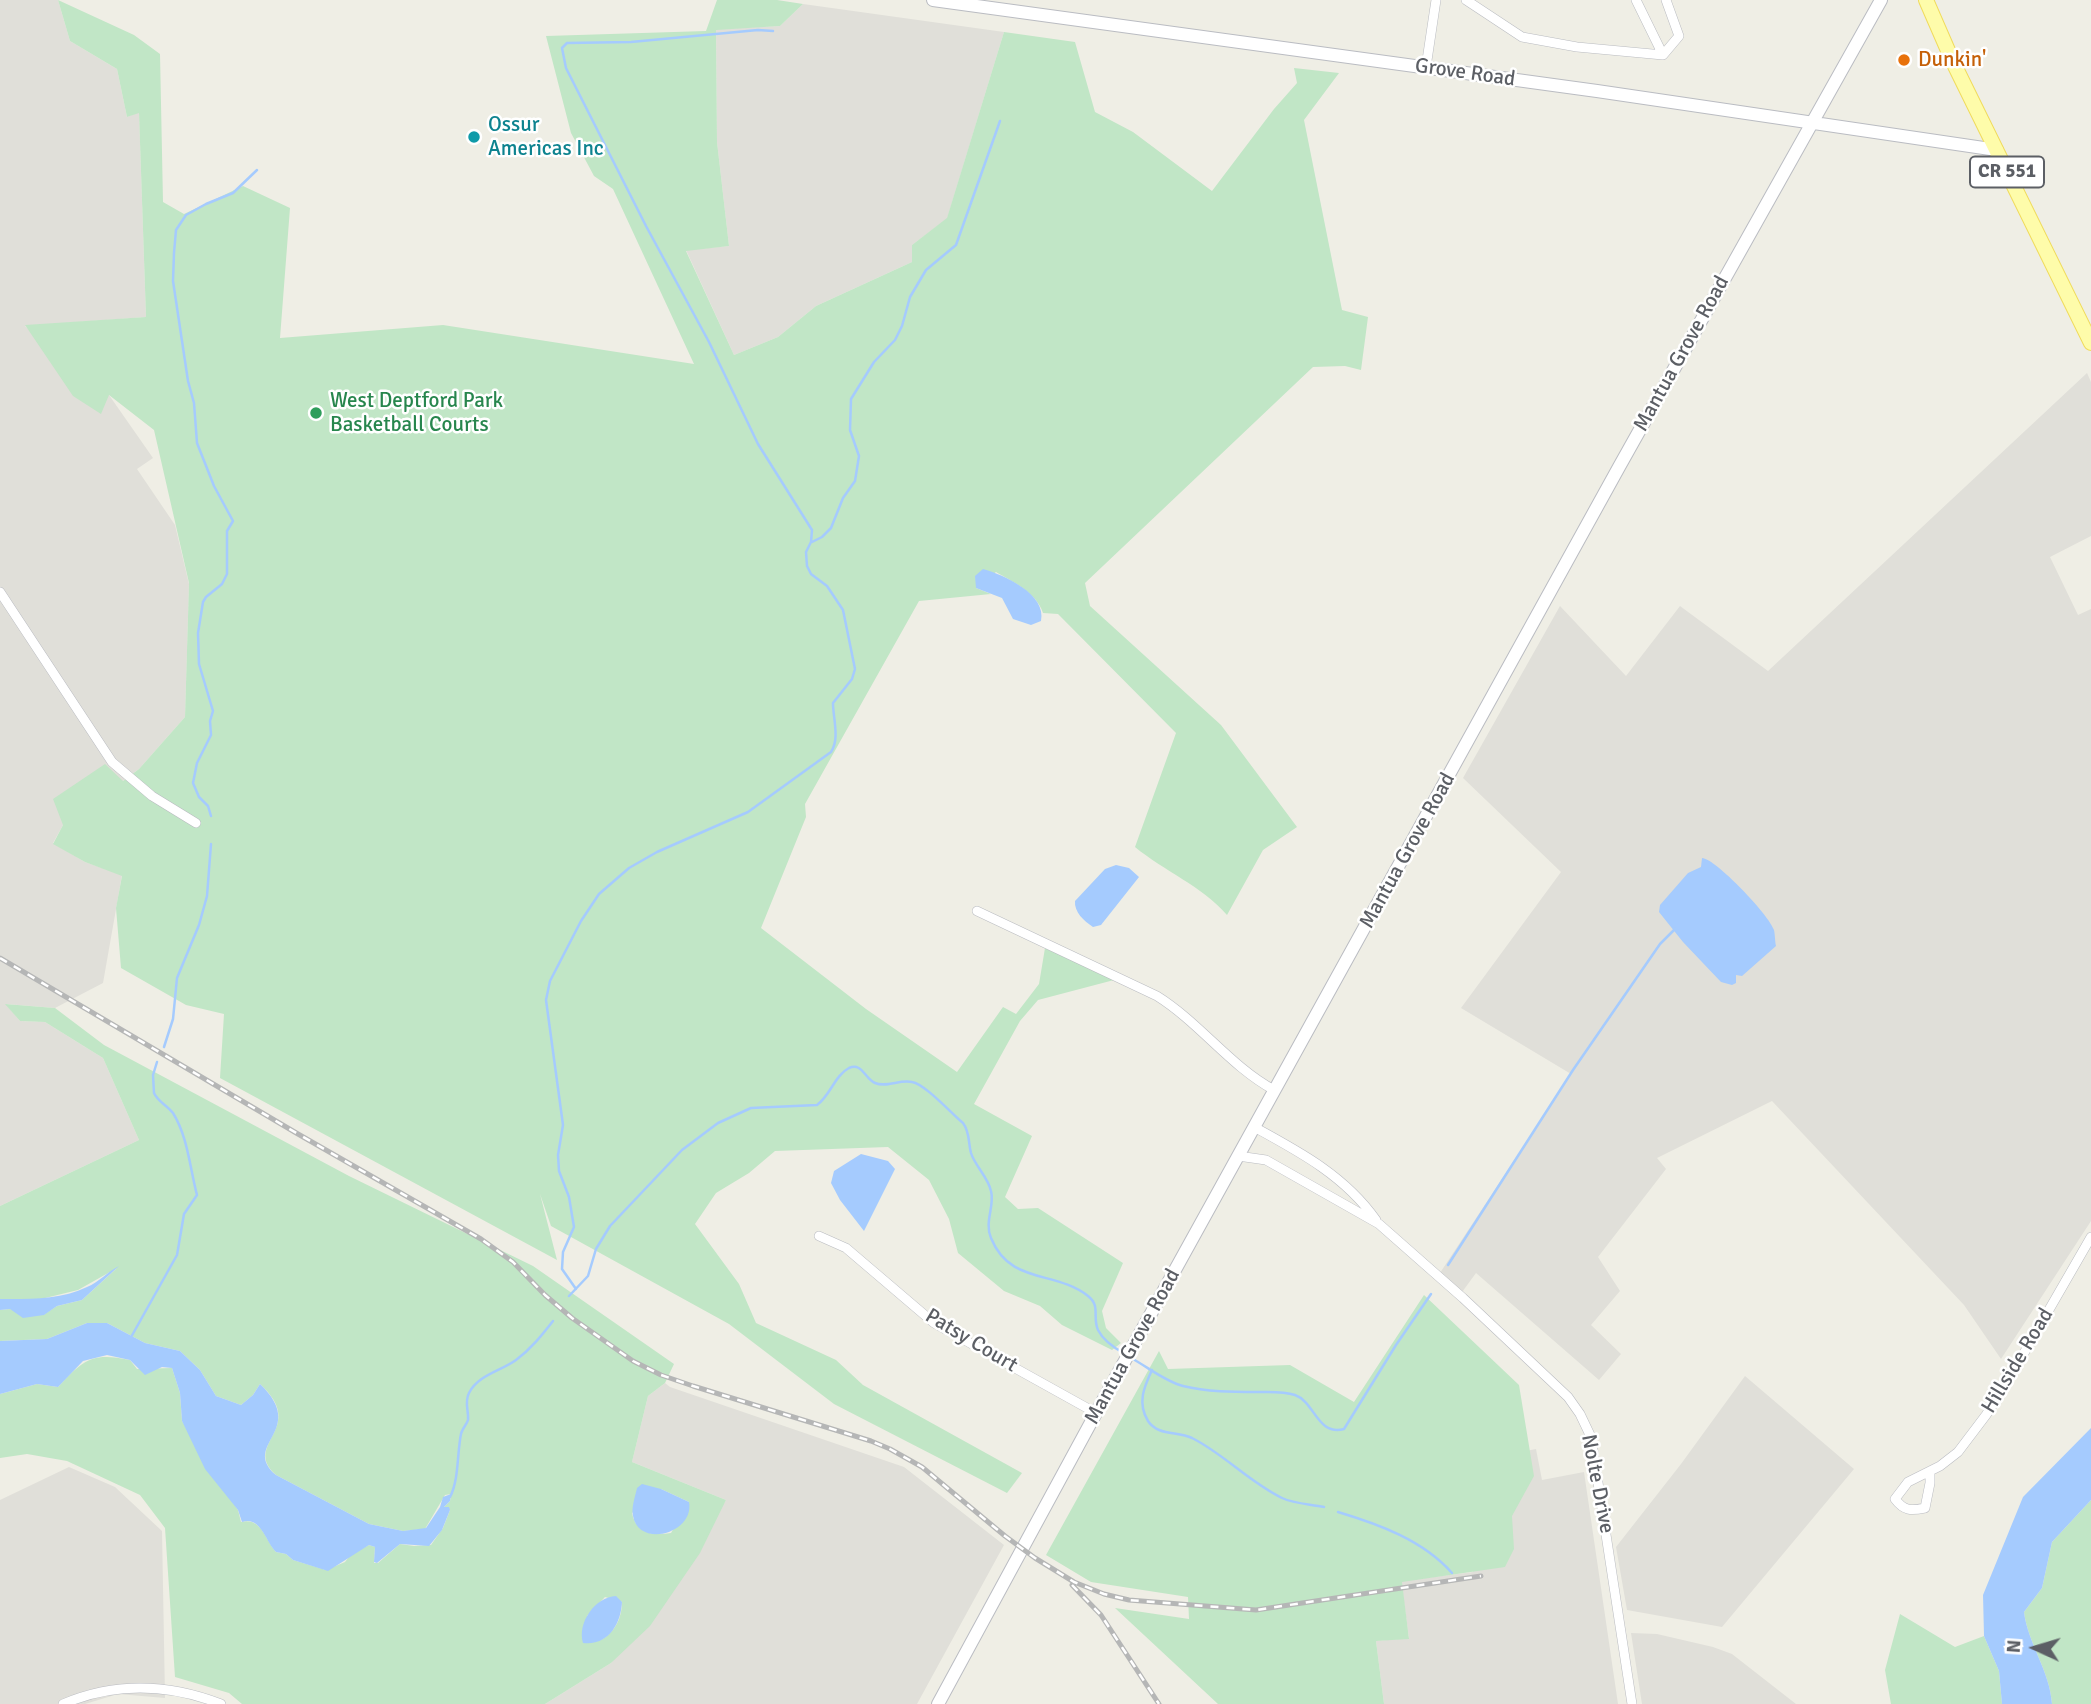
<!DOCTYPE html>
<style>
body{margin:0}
#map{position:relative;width:2091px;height:1704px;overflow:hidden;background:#efeee5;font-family:Signika,sans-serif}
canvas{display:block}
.north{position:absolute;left:2000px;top:1613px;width:70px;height:70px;-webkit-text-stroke:5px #fff;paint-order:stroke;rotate:274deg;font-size:19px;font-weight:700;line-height:28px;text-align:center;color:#5c5f65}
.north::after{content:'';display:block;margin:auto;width:24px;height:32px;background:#5c5f65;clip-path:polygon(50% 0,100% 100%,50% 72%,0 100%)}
</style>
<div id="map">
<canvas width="2091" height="1704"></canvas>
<div class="north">N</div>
</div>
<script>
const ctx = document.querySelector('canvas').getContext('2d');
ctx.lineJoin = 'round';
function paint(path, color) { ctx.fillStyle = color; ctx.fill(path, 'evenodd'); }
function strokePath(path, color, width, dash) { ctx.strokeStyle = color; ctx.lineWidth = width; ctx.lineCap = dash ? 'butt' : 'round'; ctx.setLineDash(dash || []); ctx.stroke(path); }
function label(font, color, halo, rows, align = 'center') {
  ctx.font = font + ' Signika,sans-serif'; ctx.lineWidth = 5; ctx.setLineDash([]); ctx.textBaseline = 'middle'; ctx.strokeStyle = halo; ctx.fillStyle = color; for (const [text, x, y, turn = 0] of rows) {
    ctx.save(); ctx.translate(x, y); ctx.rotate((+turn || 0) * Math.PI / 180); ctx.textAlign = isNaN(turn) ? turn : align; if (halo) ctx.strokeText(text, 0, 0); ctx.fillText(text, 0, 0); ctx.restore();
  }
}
paint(new Path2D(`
 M0,0H58L70,41L117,69L127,117L139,112L146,317L25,326L109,395L153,458L137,469L175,525L189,584L185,717L139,769L63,825L53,843L85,862L122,875L103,983L55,1008L6,1004L20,1021L45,1022L103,1058L139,1140L0,1206Z
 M803,4L1004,32L947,219L912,245V262L816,306L778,337L734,355L686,250L729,246L717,142L716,29L780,26Z
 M2087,373L2091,382V536L2050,557L2078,615L2091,609V1221L2001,1359L1964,1305L1772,1101L1657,1158L1666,1169L1598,1257L1620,1291L1591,1325L1621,1354L1599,1380L1476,1273L1457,1299L1436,1279L1571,1074L1461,1008L1561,872L1463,778L1560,606L1626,676L1680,606L1768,671Z
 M1745,1376L1854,1469L1722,1627L1627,1610L1616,1547L1681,1464Z
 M665,1383L670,1387L904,1467L1004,1545L917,1704H545L611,1663L726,1500L632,1462L648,1396Z
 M1536,1449L1542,1480L1584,1472L1618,1704H1384L1376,1641L1409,1638L1401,1581L1473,1572L1483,1459Z
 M69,1467L115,1487L162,1531L165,1698L118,1694L85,1704H0V1500Z
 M1631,1633L1657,1634L1713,1647L1732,1654L1796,1704H1642Z`), '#e0dfd9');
paint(new Path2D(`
 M58,0L134,35L160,54L163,202L184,214L243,186L290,208L280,338L443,325L694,364L613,189L594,176L571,133L546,36L706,31L717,0H777L803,4L780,26L716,30L717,142L729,246L686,251L734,355L778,337L816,306L912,262V245L947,218L1004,32L1075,42L1095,112L1133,132L1212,191L1274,109L1297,83L1294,68L1339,73L1304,120L1342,310L1368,317L1361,370L1345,366L1313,367L1085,583L1090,606L1221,725L1297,827L1263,850L1227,915C1202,886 1164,871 1135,847L1176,733L1058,614L1043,613C1037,593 1013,582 996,572L976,588L991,594L919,601L805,804L806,817L761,928L866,1009L957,1072L1003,1007L1016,1014L1039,984L1045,948L1114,980L1038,1000L1020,1021L974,1104L1032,1136L1005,1197L1018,1209L1038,1208L1123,1263L1102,1311L1106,1328L1121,1343L1112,1350L1062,1325L1040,1306L1004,1291L958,1253L949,1219L929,1180L888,1147L775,1151L749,1173L716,1193L695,1224L739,1284L756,1323L836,1360L863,1385L1022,1473L1007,1493L834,1404L729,1324L551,1226L540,1194L557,1260L220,1078L224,1014L186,1005L121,968L116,908L122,876L85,862L53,844L63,825L53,799L105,764L123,781L139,769L185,717L189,583L154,430L109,395L101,414L73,396L25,325L146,317L139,113L127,117L117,69L70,41Z
 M5,1004L55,1008L104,1045L349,1176L533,1266L674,1364L665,1383L648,1396L632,1462L726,1500L700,1553L650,1626L611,1663L545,1704H242L229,1693L175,1677L165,1528L140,1495L67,1461L27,1454L0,1458V1394L37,1384L58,1387C84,1359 92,1352 130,1360L137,1369L172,1368L180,1393L182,1421L238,1510L241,1522C262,1517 265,1540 276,1552L286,1554L293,1560L326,1570L345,1562L351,1554L369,1545L375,1547L374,1563H378L400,1544L414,1546L431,1545L443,1528L450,1510L444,1507L450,1501L451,1494L445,1495L425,1529L403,1531L369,1524L276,1475C241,1443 309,1429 260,1384L253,1395L241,1405L216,1396L200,1370L180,1351L145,1343L107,1323H87L47,1339L0,1341V1310L10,1309L43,1315L57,1306L82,1300L117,1268L78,1290L37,1300L0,1299V1206L139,1140L103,1058L45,1022L20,1021ZM661,1489L689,1502L671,1533C652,1536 636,1533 632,1513ZM605,1597L622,1602C622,1618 615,1632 601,1640L587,1616Z
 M1424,1295L1519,1385L1534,1476L1512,1516L1514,1549L1505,1567L1402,1582L1409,1639L1376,1641L1384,1704H1218L1115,1608L1189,1619L1188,1597L1091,1582L1046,1555L1159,1351L1168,1369L1290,1365L1354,1402Z
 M2091,1500V1704H2052C2050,1671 2028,1644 2024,1612L2042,1588L2052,1542Z
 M1900,1614L1955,1647L1984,1636L1999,1671L2002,1704H1891L1885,1670Z`), '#c1e6c6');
paint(new Path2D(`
 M983,569C1004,575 1047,594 1041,621L1031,625L1013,619L1002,598L976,588L975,576Z
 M1702,858C1715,858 1770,916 1774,930C1775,934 1775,942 1776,946L1742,976L1736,975V983L1732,985L1721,982L1683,942L1659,912L1660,905L1688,873L1701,867Z
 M1116,865L1129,868L1139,877L1101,925L1093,927C1084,921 1074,912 1075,901L1105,869Z
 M861,1154L888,1161L895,1169L864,1231L840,1200L831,1183L834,1171Z
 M119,1266L82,1300L57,1306L44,1315L23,1318L10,1309L0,1310V1299C29,1299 60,1300 87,1287C99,1282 107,1272 119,1266Z
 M87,1323H107L145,1343L180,1351L200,1370L216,1396L241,1405L253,1395L260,1384C309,1431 240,1444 276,1475L369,1524L403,1531L426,1528L440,1507L443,1497L451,1494L450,1501L444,1507H449L450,1510L442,1530L429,1546L400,1544L377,1563L374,1562L375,1547L369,1545L328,1571L293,1560L286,1554L276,1552C265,1541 261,1516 242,1522L238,1510L205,1469L182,1421L180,1393L172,1368L162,1367L145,1375L130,1360L107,1355L83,1361L58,1387L37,1384L0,1394V1341L47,1339Z
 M2091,1428V1500L2052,1542L2042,1588L2024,1612C2028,1644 2050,1671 2052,1704H2002L1999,1671L1984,1636L1983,1595L2023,1497Z
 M642,1484L661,1489L689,1502C695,1533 639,1549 633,1516C631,1508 635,1497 637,1488Z
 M616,1596L622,1602C621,1624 608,1646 583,1643C577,1623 595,1597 616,1596Z`), '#a5cbfe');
strokePath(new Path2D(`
 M812,542L822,537L831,528L843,498L855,481L859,456L850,430L851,399L874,362L895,340L902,326L910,297L926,270L956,245L1000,121
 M211,816L208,806L199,797L193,783L197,763L211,735L210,721L213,711L199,664L198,633L203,602L206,597L222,584L227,574V531L233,521L214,486L197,443L194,403L188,381L173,281L174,253L176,230L186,215L206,204L233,193L257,170
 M164,1047L173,1019L177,978L199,925L207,896L211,844
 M1448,1265L1573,1070L1660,944L1675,929
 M576,1289L562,1269L563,1252L574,1227L569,1197L559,1171L558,1155L563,1125L546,1000L550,981L581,921L599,894L629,868L657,852L748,812L831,752C840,739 833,718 833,703L852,679L855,669L843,610L827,586L811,574L807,566L806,552L811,542L812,530L758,444L709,342L646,226L566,68L562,48L567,43L631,42L758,30L773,31
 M569,1296L588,1276L596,1249L610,1226L682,1150L718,1123L751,1108L817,1105C830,1096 835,1075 849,1068C862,1062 865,1079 875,1083C887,1088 900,1079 912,1082C925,1084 951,1113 963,1123C970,1132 968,1142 971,1153C975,1166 988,1177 991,1191C995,1206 984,1222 991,1238C1010,1285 1055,1270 1088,1296C1101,1306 1092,1317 1098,1330C1103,1340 1116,1349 1125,1354
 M130,1339L177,1255L184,1214L197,1195C190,1169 188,1137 173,1113C167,1105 158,1102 154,1093L153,1075L157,1062
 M1131,1358C1148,1367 1164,1381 1183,1386C1207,1392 1233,1392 1258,1392C1270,1392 1283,1391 1295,1395C1315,1402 1317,1436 1344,1429L1396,1345L1431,1294
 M1152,1370C1144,1387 1137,1403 1148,1421C1158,1436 1177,1431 1192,1438C1224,1454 1249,1482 1282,1498C1295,1504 1310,1504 1324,1507
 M450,1497C459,1480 457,1453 461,1434C462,1429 467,1424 468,1420C469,1411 464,1403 469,1393C478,1375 501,1371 516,1360C531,1349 542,1335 553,1321
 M1338,1512C1378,1524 1423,1540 1452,1573`), '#a5cbfe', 2.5);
const street = new Path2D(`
 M1466,0L1522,37L1577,47L1663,55
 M1636,0L1663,55
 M1663,55L1679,36L1666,0
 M1426,67L1436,0
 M0,592L112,762L152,796L196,823
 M977,911L1157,996C1200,1023 1230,1066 1274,1090
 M1254,1127C1300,1152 1345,1176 1376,1220
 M1238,1156L1266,1160L1379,1224L1463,1298L1568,1397L1580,1414L1591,1437L1632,1704
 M819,1236L846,1248L934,1323L1096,1413
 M1930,1471V1483L1925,1508C1911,1511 1904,1511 1895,1499L1908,1482L1940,1466L1958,1452L1986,1415L2005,1386L2091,1237
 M63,1704C115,1682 169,1684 221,1704`);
const secondary = new Path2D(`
 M933,0L1597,91L1997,150
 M938,1704L1096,1413L1619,467L1881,0`);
const primary = new Path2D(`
 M1926,0L1953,62L2091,343`);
strokePath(street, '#b9bbc0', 10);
strokePath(secondary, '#babcc2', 14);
strokePath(primary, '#f0db5c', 16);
strokePath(street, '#fff', 9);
strokePath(secondary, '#fff', 12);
strokePath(primary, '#fefcaa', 14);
const rail = new Path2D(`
 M0,958L298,1134L481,1239L513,1262L545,1295L572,1318L633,1361L661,1375L693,1386L871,1441L890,1449L922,1467L1005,1536L1035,1558L1074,1582L1104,1594L1129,1600L1256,1610L1481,1576
 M1072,1585L1101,1615L1159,1704`);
strokePath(rail, '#b5b6b6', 5);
strokePath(rail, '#fff', 2.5, [8]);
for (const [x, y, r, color] of [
 [1904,60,7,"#e8710a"],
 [474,137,7,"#0f9aa8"],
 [316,413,7,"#2e9e5b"]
]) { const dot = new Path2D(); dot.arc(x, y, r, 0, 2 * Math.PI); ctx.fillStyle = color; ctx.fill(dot); strokePath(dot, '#fff', 2.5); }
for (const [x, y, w] of [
 [2007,172,74]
]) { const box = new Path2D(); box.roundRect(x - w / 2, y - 15.5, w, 31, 5); ctx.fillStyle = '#fff'; ctx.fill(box); strokePath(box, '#5c5f65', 2); }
label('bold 19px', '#5c5f65', null, [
 ["CR 551",2007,172]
]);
label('21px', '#c56008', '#fff', [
 ["Dunkin'",1918,60]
], 'left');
label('21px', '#5c5f65', '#fff', [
 ["Grove Road",1465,73,8],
 ["Mantua Grove Road",1682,354,-61],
 ["Mantua Grove Road",1408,851,-61],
 ["Patsy Court",971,1341,31],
 ["Mantua Grove Road",1133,1347,-61],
 ["Hillside Road",2018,1361,-59],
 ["Nolte Drive",1597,1484,79]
]);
label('21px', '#0d838f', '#fff', [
 ["Ossur",488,125],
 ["Americas Inc",488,149]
], 'left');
label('21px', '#27864d', '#fff', [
 ["West Deptford Park",330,401],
 ["Basketball Courts",330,425]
], 'left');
</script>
